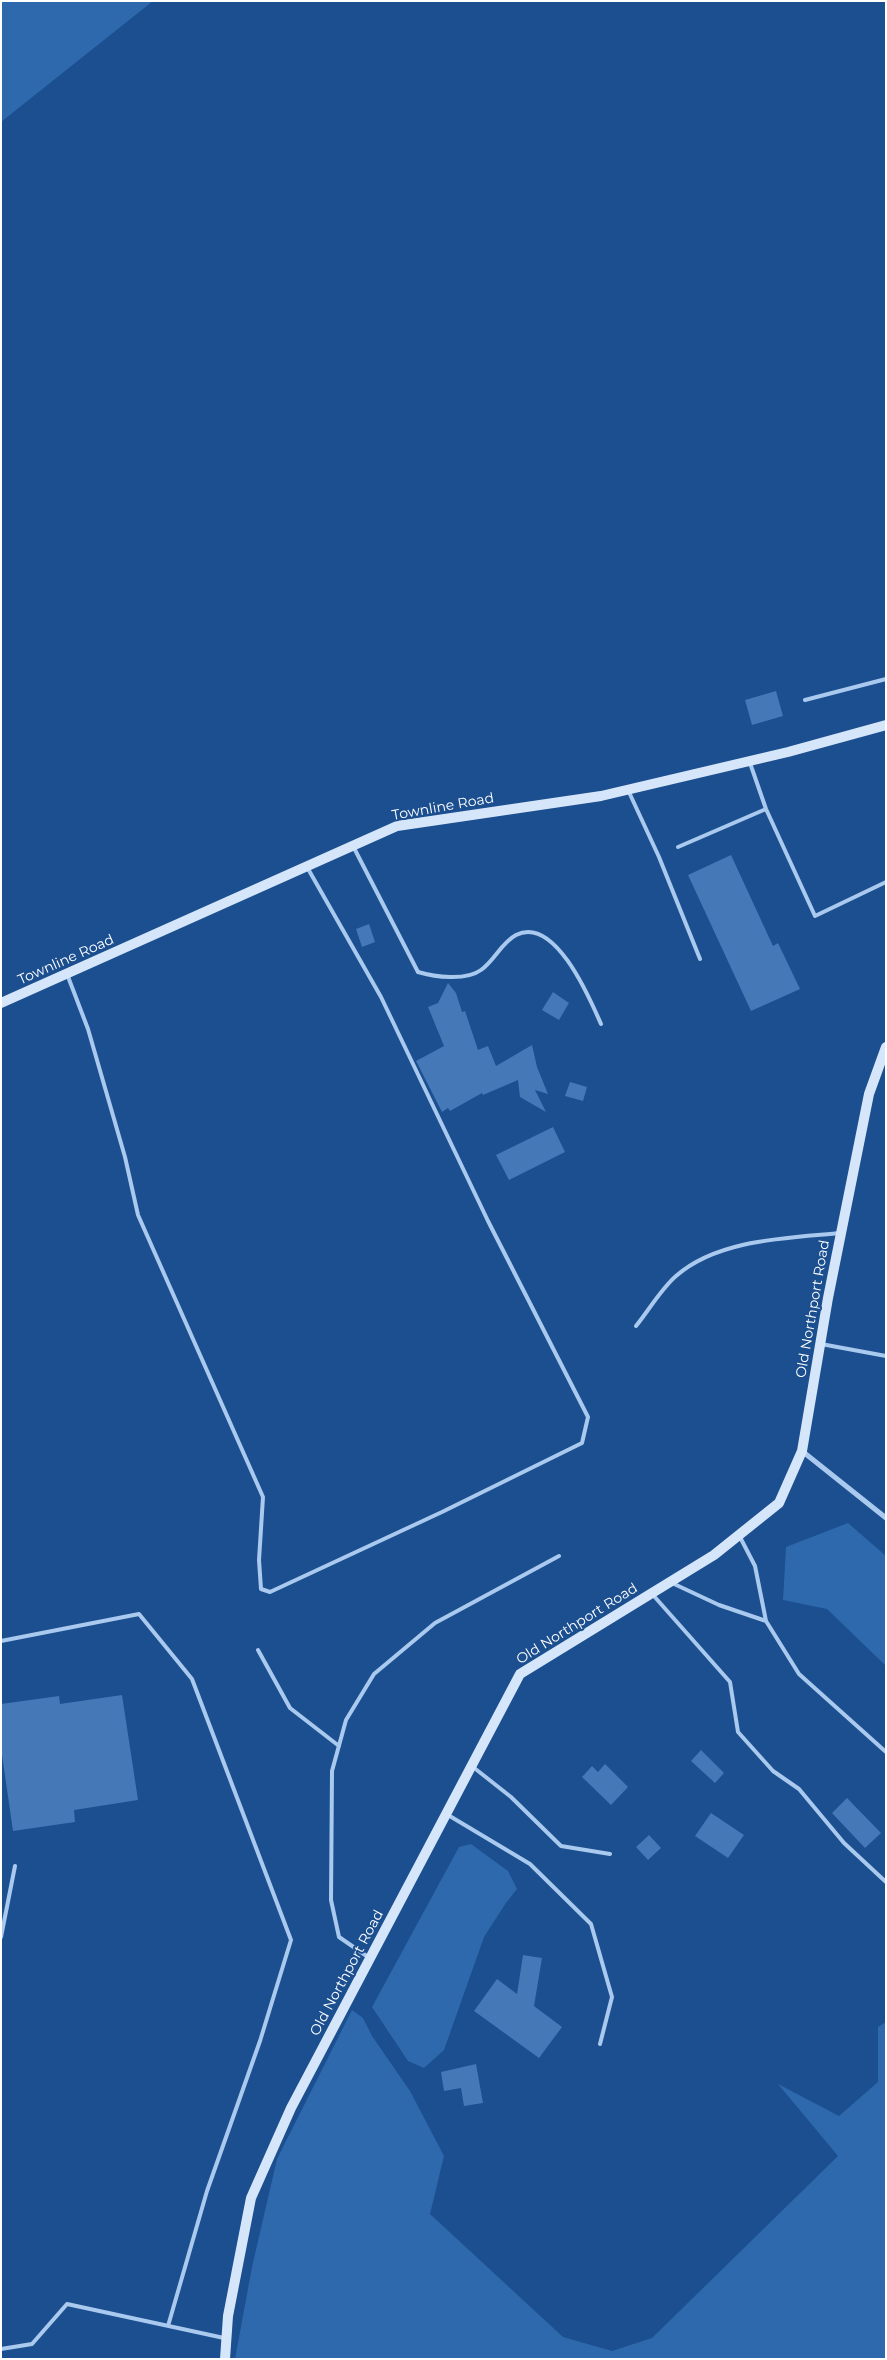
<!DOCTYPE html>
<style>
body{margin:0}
#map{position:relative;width:887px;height:2360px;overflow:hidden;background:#1b4f8f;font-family:Montserrat,sans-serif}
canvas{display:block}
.frame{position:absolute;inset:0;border:2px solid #fff;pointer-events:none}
</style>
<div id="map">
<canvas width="887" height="2360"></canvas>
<div class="frame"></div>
</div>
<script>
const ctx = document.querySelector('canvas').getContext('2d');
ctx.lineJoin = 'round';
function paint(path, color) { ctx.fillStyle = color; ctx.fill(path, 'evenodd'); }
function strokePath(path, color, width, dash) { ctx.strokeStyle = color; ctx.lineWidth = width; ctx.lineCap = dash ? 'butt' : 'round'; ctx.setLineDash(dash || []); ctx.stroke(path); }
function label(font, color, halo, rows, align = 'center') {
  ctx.font = font + ' Montserrat,sans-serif'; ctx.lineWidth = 4; ctx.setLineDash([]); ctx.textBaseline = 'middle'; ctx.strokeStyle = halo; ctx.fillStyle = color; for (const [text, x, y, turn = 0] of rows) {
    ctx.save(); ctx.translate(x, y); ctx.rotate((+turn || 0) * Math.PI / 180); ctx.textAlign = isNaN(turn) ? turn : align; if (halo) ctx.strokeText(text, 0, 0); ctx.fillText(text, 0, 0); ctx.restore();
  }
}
paint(new Path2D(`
 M1,1H153L1,122Z
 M848,1523L886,1556V1666L827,1609L783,1600L786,1547Z
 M471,1844L508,1871L517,1889L506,1903L484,1937L444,2050L424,2068L408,2061L372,2007L459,1847Z
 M352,2010L363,2018L372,2036L410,2091L444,2156L430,2214L563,2337L612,2351L652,2338L838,2156L778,2084L839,2116L878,2082V2027L886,2022V2359H235L252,2267L277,2159Z`), '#2e69ad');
paint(new Path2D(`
 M776,691L783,716L752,725L745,700Z
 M731,855L773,946L778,943L800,989L751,1011L688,875Z
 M369,924L375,942L362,947L356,929Z
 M448,983L456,993L462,1012L465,1011L478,1050L488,1046L496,1066L532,1045L537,1067L548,1094L535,1090L546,1112L520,1097L518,1080L483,1095L482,1093L450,1111L448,1108L442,1112L416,1061L444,1046L428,1007L438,1003Z
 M553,992L569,1003L559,1020L542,1010Z
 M570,1082L587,1087L583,1101L565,1096Z
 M553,1127L565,1152L509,1180L496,1155Z
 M122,1695L138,1800L74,1810L75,1822L13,1831L1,1748V1704L59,1696L60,1704Z
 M701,1750L724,1773L715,1783L691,1761Z
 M605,1764L628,1787L611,1805L582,1777L592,1766L598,1772Z
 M847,1798L881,1833L865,1848L832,1813Z
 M711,1813L744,1835L728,1858L695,1836Z
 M649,1835L661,1848L648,1860L636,1847Z
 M523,1955L542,1958L534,2006L562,2027L539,2058L474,2011L497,1979L517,1994Z
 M476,2064L483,2103L464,2106L461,2088L444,2091L441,2072Z`), '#4478b7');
strokePath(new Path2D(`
 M805,700L886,679
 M750,763L766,809L815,916L886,882
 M628,790L659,857L700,959
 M353,846L418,972C435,977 466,981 481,970C495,960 501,943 516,935C555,915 590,999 601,1024
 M678,847L766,809
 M67,974L88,1029L125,1157L138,1215L263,1497L259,1560L261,1589L270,1592L442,1512L582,1443L588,1417L488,1221L381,997L307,867
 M636,1326C649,1310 661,1289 676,1276C718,1239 788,1238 841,1233
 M821,1344L886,1356
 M672,1583L719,1605L766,1621L755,1566L740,1537
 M653,1595L730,1682L738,1732L773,1771L799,1789L844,1843L886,1882
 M766,1621L799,1674L886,1752
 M1,1641L139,1614L192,1679L291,1940L260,2041L207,2191L168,2326
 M258,1650L290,1708L339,1746
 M473,1767L511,1797L561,1846L610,1854
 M448,1815L530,1864L591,1924L612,1997L600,2044
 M1,1937L15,1866
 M368,1957L339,1937L331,1900L332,1771L346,1720L374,1674L435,1623L559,1556
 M1,2349L32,2344L67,2304L224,2338`), '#a9c9ee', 4);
strokePath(new Path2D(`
 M802,1451L886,1518`), '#a9c9ee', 5);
strokePath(new Path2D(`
 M1,1003L397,826L601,796L788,752L886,725
 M225,2359L228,2316L251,2198L291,2108L520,1674L714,1555L779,1503L802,1451L828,1298L869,1094L886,1047`), '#d6e6fa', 10);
label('14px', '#fff', '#1b4f8f', [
 ["Townline Road",443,807,-10],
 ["Townline Road",66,960,-24],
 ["Old Northport Road",813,1309,-80],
 ["Old Northport Road",577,1624,-32],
 ["Old Northport Road",347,1973,-62]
]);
</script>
